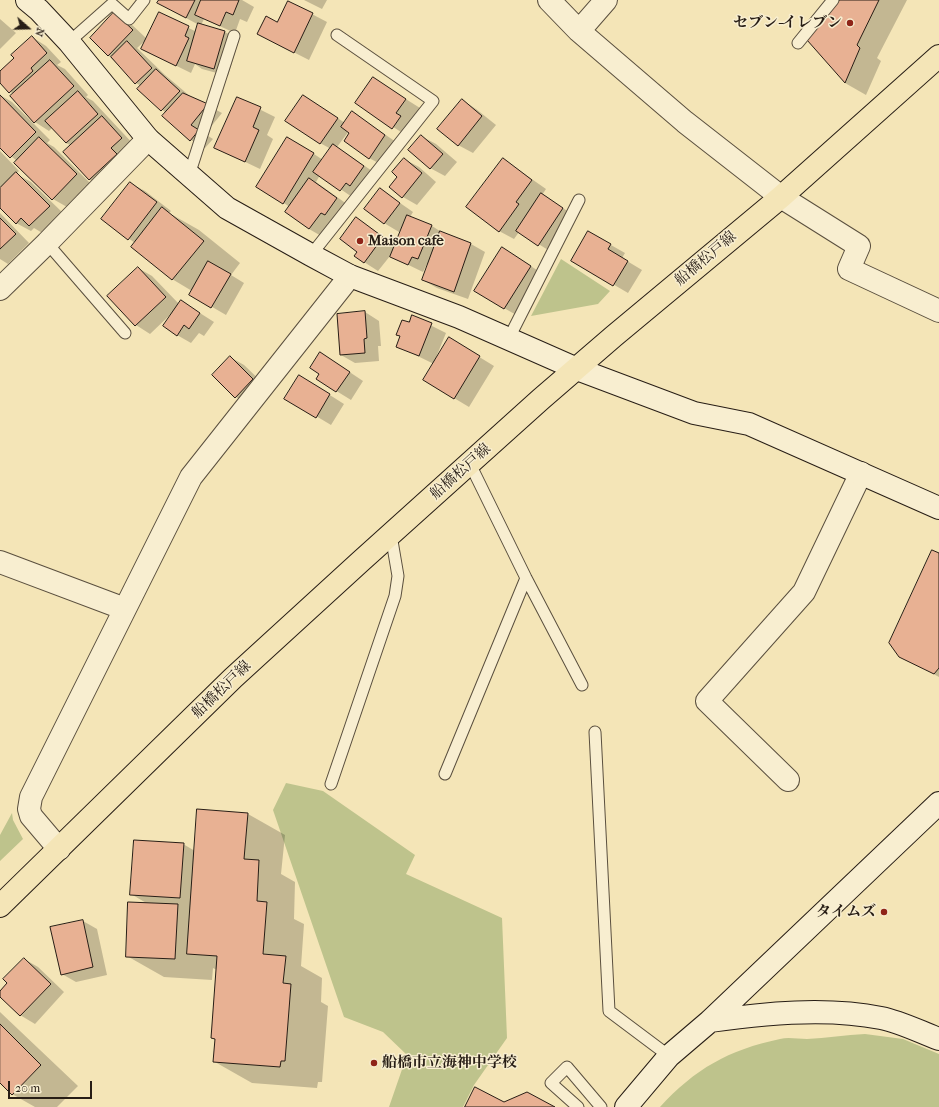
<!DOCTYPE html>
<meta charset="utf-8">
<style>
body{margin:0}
#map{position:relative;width:939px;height:1107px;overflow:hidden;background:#f4e5b7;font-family:"IM FELL French Canon",serif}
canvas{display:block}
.north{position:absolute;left:8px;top:8px;width:40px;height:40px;-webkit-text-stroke:3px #f8eed0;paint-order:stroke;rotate:110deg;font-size:11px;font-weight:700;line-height:16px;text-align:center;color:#271d15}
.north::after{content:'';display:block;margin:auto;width:14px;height:18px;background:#271d15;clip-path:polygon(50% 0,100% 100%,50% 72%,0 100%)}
.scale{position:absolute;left:8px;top:1081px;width:84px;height:18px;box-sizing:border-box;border:2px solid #271d15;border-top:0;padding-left:5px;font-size:12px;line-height:14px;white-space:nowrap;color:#271d15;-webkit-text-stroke:3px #f8eed0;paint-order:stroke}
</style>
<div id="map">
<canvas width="939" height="1107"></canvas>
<div class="north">N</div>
<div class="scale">20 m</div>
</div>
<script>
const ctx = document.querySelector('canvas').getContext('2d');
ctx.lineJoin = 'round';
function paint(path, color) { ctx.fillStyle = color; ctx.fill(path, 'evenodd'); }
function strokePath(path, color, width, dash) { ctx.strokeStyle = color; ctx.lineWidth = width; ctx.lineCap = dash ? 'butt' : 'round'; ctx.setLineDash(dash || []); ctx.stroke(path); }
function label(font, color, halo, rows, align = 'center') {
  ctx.font = font + ' "IM FELL French Canon","Noto Serif JP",serif'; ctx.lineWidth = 3; ctx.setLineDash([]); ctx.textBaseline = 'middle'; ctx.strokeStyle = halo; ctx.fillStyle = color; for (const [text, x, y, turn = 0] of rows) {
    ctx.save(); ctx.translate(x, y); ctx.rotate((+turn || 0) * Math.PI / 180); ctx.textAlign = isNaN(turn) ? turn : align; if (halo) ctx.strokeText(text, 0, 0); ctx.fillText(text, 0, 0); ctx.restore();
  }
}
paint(new Path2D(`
 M561,259L610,291L598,304L531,316Z
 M286,783L323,791L415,855L406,874L502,918L507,1038L474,1085L463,1107H389L407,1055L383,1032L344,1017L273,810Z
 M12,813L13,820L23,839L0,861V835Z
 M865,1034L903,1039L939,1054V1107H660C695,1069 728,1050 780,1039C788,1037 798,1039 807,1039C826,1038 846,1035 865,1034Z`), '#bec38c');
paint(new Path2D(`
 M160,0H242L254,7L247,22L240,19L235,33L204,19L201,25L225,32L239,40L228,76L202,69L195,64L191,73L142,49L159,14L197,32L199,25L173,11Z
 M304,0H327L322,9Z
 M842,0H907L877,58L881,61L866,95L845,83Z
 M289,2L327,22L309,60L258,34L278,23Z
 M0,19L16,33L0,49Z
 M129,22L147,39L137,48L165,75L191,97L222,113L205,134L213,139L205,148L191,140L164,116L166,113L139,89L141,86L136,83L91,38Z
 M32,37L46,46L61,62L57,65L65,69L88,95L86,97L93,101L136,147L104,188L90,180L65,152L72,146L66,143L53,127L49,131L35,122L13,94L0,81V73L16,58Z
 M374,79L420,108L410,122L407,136L357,103Z
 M0,95L12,102L50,140L47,143L54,147L90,183L67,207L53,199L17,161L0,147Z
 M304,96L345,123L352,112L399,144L384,166L369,158L349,131L337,147L378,175L355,199L320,175L316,182L351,207L323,237L309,229L290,207L257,186L302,146L323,160L331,149L320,143Z
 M237,98L275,117L267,135L273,139L260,169L216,148Z
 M462,100L476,109L496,125L473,153L458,145Z
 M421,136L436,144L457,162L445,176L430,168Z
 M0,151L19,171L16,174L31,182L64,214L44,234L34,228L31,231L16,223L0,207Z
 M404,159L419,167L436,182L417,205L403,197L399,177Z
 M503,159L546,189L542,195L577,217L553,253L519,232L514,239L499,231Z
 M130,183L145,191L171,211L169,213L199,230L240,263L231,275L244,283L226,315L190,294L192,291L172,279L135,243L102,219Z
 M380,189L413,212L410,217L432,226L446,235L471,244L485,252L468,299L437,288L423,280L428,265L427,264L423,272L390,256L378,271L364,262L358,252L357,219L396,245L403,226L399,232L384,223Z
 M0,213L29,243L8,264L0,259Z
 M588,232L625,253L622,258L642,270L628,293L572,260Z
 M516,257L545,275L518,316L504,308Z
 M138,268L152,276L179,304L181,301L214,322L204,336L199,333L191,343L177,335L171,314L150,334L136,325L108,296Z
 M365,312L379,321L381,346H378L379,361L355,363L341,355Z
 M412,316L446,333L435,360L463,347L494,366L469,407L454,398L434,364L397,346Z
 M321,353L363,381L351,400L317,379L321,373Z
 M230,357L244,365L267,387L250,405L236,397Z
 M314,385L344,404L331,425L286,398Z
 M939,554V677L900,656Z
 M248,814L285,835L281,874L295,882L294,919L304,924L301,966L322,978L321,1002L328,1006L322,1082H318L317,1088L252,1083L215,1062L216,1040L212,1038L217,970L213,968L212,980L164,977L127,956L148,904L131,894L183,844L195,851Z
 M83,921L97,929L107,975L76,982L62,974Z
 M24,959L38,967L64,992L35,1024L20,1015L0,995V992L9,983Z
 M0,1012L78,1086L57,1107H35L12,1094L0,1082Z`), '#0003');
const building = new Path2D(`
 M159,0H195L186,18L157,3Z
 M201,0H239L233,15L226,12L220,26L195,15Z
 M840,0H879L857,45L860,48L845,83L807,40Z
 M288,1L313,13L294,53L257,34L266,16L277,22Z
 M114,12L133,30L108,56L90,38Z
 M159,12L189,26L185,36L189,38L176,66L141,49Z
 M198,23L225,31L214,69L187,61Z
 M32,36L47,53L31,68L33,71L9,93L0,83V71L14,58L11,55Z
 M127,41L152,68L135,84L111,57Z
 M50,60L74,86L34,123L10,96Z
 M156,69L180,91L161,111L137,89Z
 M373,77L406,99L396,113L401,116L392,129L355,103Z
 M78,91L98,114L66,143L45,121Z
 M183,93L208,104L191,125L199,130L190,141L162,116Z
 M0,95L36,132L10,158L0,148Z
 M303,95L338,118L320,144L285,121Z
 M237,97L261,107L253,127L259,130L245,162L214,148Z
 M462,99L482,116L458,146L437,129Z
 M352,111L385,135L369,159L344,141L349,133L341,127Z
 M102,116L122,138L111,148L117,154L89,180L63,152Z
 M421,135L443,154L430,169L408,150Z
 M39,137L77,174L52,200L14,163Z
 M287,137L314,153L283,204L256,187Z
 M333,144L364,166L350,186L346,183L340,191L313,172Z
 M404,158L422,173L402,198L389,187L397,177L392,172Z
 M503,158L532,180L516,202L519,204L499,232L466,207Z
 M16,172L50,206L29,226L21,218L16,224L0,208V188Z
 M309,178L337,198L325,215L321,213L309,229L285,212Z
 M130,182L157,202L128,240L101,219Z
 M380,188L400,203L384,224L364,209Z
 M541,193L563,208L538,246L516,231Z
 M162,207L204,241L172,280L131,247Z
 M407,215L432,225L418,259L412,257L408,265L390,257Z
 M356,217L383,237L364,263L354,256L357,252L340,239Z
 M0,218L16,234L0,249Z
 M440,231L471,243L454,292L422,280Z
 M588,231L611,244L608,249L628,261L613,286L571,261Z
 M502,247L531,266L504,309L474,291Z
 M208,261L231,274L211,308L189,295Z
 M138,267L166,297L135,326L107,296Z
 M181,300L200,313L189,329L184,325L177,336L163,326Z
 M365,311L367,338L364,339L365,353L340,355L337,314Z
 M412,315L432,323L419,356L396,347L400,336L396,335L402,320L409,322Z
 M449,337L480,356L454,399L423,380Z
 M320,352L350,372L336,392L316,379L319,374L310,368Z
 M230,356L253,379L235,398L212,375Z
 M299,375L330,394L316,418L284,399Z
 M932,550L939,553V668L934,674L899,657L889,643Z
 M197,809L248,813L244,859L259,860L257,901L267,902L263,954L286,956L283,983L291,984L285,1061H281L280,1067L213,1062L215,1039L211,1038L217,956L187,954Z
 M134,840L184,843L180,898L130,895Z
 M128,902L178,904L175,959L126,957Z
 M83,920L93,967L61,975L50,927Z
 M24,958L51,984L20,1016L0,997V991L7,983L3,979Z
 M0,1024L41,1065L12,1095L0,1083Z
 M475,1087L504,1102L527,1092L555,1107H465Z`);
paint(building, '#e8b193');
strokePath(building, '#271d15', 1);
const lane = new Path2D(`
 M69,42L112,4L129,19L144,0
 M798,43L833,0
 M189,175L234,36
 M47,243L125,333
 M311,255L433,101L337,35
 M509,338L579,200
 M470,464L526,578L582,685
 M595,732L609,1011L669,1056
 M445,774L526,578
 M331,784L395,596L398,576L391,535
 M578,1107L551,1083L567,1067L601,1107`);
const street = new Path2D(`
 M549,0L579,31L685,122L781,197L859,246L849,269L939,311
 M579,31L606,0
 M0,289L47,243L148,139
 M0,562L125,609
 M788,780L707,701L804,592L861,473
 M59,849L31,816L29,809L31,797L191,477L350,276`);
const secondary = new Path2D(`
 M27,0L39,10L69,42L148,139L227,208L311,255L350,276L459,317L577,369L694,413L749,424L939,508
 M710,1021C764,1013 827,1007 881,1018C901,1022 920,1032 939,1039
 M626,1107L669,1056L710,1021L939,803`);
const primary = new Path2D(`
 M0,906L233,678L361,561L541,399L614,336L781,197L939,56`);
strokePath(lane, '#5a4f3e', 13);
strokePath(street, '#5a4f3e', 24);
strokePath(secondary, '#271d15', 24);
strokePath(primary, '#271d15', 24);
strokePath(lane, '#f8eed0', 11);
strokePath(street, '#f8eed0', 22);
strokePath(secondary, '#f8eed0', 22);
strokePath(primary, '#f4e5b7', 22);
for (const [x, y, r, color] of [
 [850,23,4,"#8f2418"],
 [360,241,4,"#8f2418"],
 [884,912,4,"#8f2418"],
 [374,1063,4,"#8f2418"]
]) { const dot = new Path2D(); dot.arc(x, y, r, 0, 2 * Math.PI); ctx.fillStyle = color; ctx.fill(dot); strokePath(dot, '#f8eed0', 1.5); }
label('bold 15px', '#271d15', '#f8eed0', [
 ["セブン-イレブン",842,23],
 ["Maison cafe",368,241,"left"],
 ["タイムズ",876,912],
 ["船橋市立海神中学校",382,1063,"left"]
], 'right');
label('15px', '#271d15', '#f8eed0', [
 ["船橋松戸線",706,259,-40],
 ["船橋松戸線",461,472,-42],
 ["船橋松戸線",222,690,-44]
]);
</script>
